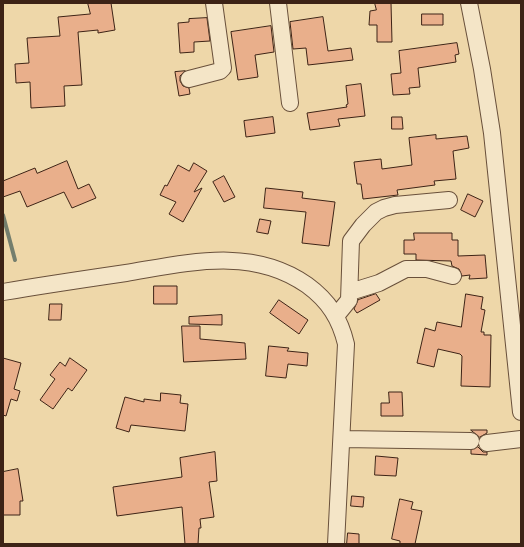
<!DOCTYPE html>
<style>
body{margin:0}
#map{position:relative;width:524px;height:547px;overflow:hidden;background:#eed7a9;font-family:"Sorts Mill Goudy",serif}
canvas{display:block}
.frame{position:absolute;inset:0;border:4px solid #3d2316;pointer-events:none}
</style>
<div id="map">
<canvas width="524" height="547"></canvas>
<div class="frame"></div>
</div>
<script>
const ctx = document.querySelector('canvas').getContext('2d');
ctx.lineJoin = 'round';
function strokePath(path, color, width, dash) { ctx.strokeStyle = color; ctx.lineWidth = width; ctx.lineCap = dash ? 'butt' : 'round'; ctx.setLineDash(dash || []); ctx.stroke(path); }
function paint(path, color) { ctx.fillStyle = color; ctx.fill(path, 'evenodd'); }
strokePath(new Path2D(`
 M3,215L15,260`), '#747e6d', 4);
const building = new Path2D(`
 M88,3H111L115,30L98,33V30L78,32L82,85L64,86L65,106L31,108L30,82L16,83L15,64L29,63L27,38L60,36L58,17L90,14Z
 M375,3H391L392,42H377V25H369L370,11L376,10Z
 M422,14H443V25H422Z
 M323,17L328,51L351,48L353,60L308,65L306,48L293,49L290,22Z
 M207,18L210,41L194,42V52L180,53L178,23L189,22V19Z
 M271,26L274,52L255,55L258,77L238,80L231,32Z
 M457,43L459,54L455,55L456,62L418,68L420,87L409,88L410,94L393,95L391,74L401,73L399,51Z
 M185,71L180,76V81L183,86L189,88L190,94L179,96L175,72Z
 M361,84L365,116L338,119L340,126L310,130L307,113L347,107L346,105L348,104L346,86Z
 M273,117L275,133L246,137L244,121Z
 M392,117H402L403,129H392Z
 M436,135V139L467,136L469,148L453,151L456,179L434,181L435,185L397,190L398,195L363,199L361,184H357L354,162L381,159L382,169L412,165L409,138Z
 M67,161L78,189L89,184L96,198L72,208L64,192L27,207L20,191L3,197V181L35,168L37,173Z
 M194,163L207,171L194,192L202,188L183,222L169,214L176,202L160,195L165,185L167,186L178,165L189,171Z
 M224,176L235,197L224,202L213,182Z
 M266,188L303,192L302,198L335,202L329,246L302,243L306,212L264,208Z
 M468,194L483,201L475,217L461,210Z
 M260,219L271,221L268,234L257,232Z
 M414,233H452V240H458V256L485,255L487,278L469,279L470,275L462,276L459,269L452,266L451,261L416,260V254H404V240H414Z
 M154,286H177V304H154Z
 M376,294L380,300L357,313L354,309L358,300Z
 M466,294L483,297L481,309L485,310L481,332H484V335H491L490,387L461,386L462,356L460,354L438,349L434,367L417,363L425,328L435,331L437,322L461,327Z
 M279,300L308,320L299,334L270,313Z
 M50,304H62L61,320H49Z
 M222,315V325L189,324V317Z
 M182,326H200V339L245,343L246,359L184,362Z
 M269,346L289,348L287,351L308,353L307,366L288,364L286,378L266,376Z
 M3,358L21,363L14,389L20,391L17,401L11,399L6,416L3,415Z
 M70,358L87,370L72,391L68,388L53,409L40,400L55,379L50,375L60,362L65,366Z
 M389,392H402L403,416H381V403H389Z
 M161,393L181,395L180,403L188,404L185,431L131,425L129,432L116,428L125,397L144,402V399L160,401Z
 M471,430H487V433L480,437Z
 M478,447L483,452H487V455L471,454V450Z
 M215,452L217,481L209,482L214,517L200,519L201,528H199L198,544H185L182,507L117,516L113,487L182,477L180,458Z
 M376,456L398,458L396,476L375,475Z
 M18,469L23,501H20V515H3V472Z
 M352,496L364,497L363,507L351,506Z
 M400,499L413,502L411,509L422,511L415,544H400V541L392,539Z
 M348,533L359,534V544H347Z`);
paint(building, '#e9af8b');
strokePath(building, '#3d2316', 1);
const minor = new Path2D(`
 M278,3L290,103
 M469,3L482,69L492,133L521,412
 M189,79L220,71L223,68L214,3
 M3,292C44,285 85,279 126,273C187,263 252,246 307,285C329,301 340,319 346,344L336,544
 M350,292L379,283L406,269H427L453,276
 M336,316L349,300L351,241L363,225L376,212L384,208L395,205L449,200
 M343,439L471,441
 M487,443L521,439`);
strokePath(minor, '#69503b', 18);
strokePath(minor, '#f4e5c7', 16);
</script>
